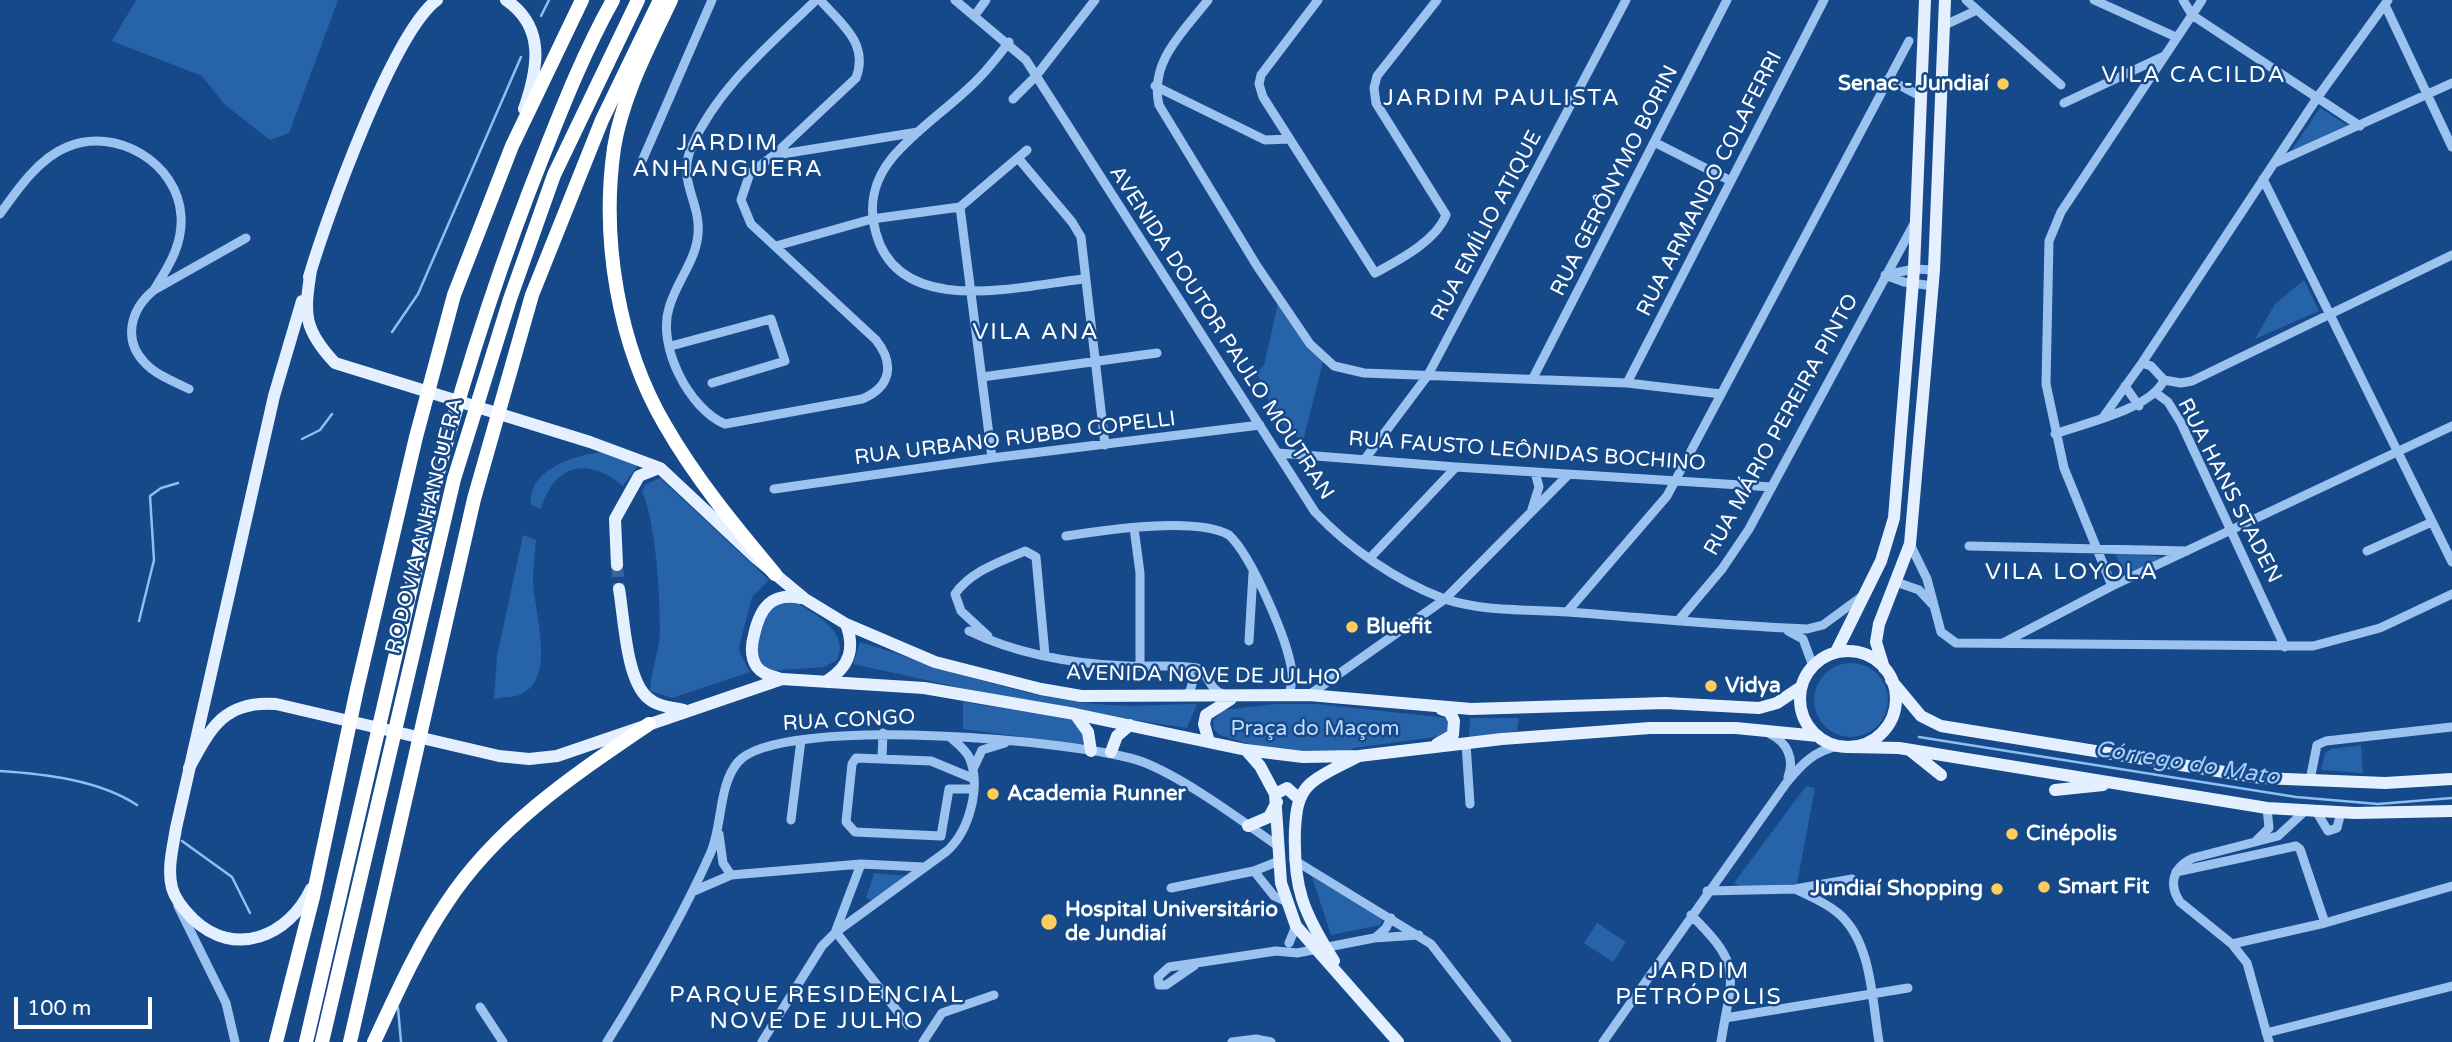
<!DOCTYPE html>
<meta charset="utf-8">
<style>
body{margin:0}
#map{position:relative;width:2452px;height:1042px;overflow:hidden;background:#154989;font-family:"Varela Round",sans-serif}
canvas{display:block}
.scale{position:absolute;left:14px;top:997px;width:138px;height:32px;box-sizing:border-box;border:4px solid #fff;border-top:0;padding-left:9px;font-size:21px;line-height:24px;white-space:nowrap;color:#fff;-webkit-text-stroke:5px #154989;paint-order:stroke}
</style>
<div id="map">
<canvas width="2452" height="1042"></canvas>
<div class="scale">100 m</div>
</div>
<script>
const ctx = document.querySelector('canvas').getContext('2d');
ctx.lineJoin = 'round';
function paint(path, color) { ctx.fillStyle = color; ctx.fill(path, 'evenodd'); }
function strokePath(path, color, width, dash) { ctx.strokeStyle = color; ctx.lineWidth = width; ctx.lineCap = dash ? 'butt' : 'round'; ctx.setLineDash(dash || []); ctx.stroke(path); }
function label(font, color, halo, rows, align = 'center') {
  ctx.font = font + ' "Varela Round",sans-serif'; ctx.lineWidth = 5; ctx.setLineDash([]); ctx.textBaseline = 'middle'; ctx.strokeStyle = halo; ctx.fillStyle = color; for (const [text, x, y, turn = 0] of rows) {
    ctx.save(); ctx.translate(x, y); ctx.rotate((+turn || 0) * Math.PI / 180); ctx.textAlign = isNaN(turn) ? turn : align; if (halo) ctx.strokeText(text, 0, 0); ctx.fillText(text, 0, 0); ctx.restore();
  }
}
paint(new Path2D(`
 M136,0H338L289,133L270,140L224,104L202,76L112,41Z
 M2320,108L2347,125L2291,151Z
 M2304,280L2319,311L2255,339L2275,304Z
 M1279,299L1324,358L1303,441L1275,419L1263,383L1256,374L1264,365Z
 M604,452L639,464L623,486C588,457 555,463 541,509L531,505C527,469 577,454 604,452Z
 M660,478L769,580L752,597L740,643L739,651L750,672L672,698L650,691C651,670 659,652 660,632C660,595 656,524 642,491L645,485Z
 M523,535L536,540C535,553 533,566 533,578C533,608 556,673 525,692C514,699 505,696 494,699L497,656Z
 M2114,551L2162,557L2126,577Z
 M792,599C812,614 851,630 837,660L824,667L769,671C748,654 760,626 769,606Z
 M860,642C941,667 1025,700 1110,705C1139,707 1168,704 1197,704L1187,728L1044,706L853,664Z
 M1814 700a37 37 0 1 1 74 0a37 37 0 1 1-74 0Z
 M963,702L1071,719L1082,730L1084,740L1081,745L963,729Z
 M1275,704H1318L1447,718L1451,721L1450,735L1354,748L1340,756L1255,746L1220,735L1214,730L1213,721L1223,710Z
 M1470,718H1519L1517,731L1469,738Z
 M2361,745L2363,773L2321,770L2325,753L2331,749Z
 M1806,786L1815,788L1797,884L1742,887L1734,883Z
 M874,873L909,876L872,900L866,898Z
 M1312,877L1383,918L1380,925L1331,935Z
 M1597,923L1626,942L1613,962L1584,943Z`), '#2763a8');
strokePath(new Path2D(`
 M541,16L549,0
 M392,332L418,294L521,57
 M302,439L320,430L332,414
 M139,621L154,560L150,496L161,488L178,483
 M1919,737L2296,797L2378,804L2452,798
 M0,771C45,774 99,780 137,805
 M182,841L232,877L250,913
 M398,1008L401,1042`), '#8ebef2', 2.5);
strokePath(new Path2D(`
 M617,565L619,589`), '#38649b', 12, [12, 6]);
strokePath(new Path2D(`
 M816,0C771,44 718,87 692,146C676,181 701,201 698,234C696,261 676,282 669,308C657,346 689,409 725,424L862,399C891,387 895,364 876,340L751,224L741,200L750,173L774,155L856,78C869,44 842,24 820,0
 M955,0L1026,60L1315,512C1349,548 1395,580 1442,598C1481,612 1528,609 1568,612C1648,618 1727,626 1807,629L1823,625L1861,597
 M1208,0C1183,32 1149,62 1159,105L1257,266L1310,344L1334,366L1364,373L1627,383L1721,394
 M1318,0L1261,75L1259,84L1263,97L1375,273C1399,260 1436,241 1446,215L1376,103L1374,88L1377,76L1437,0
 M1966,0L2061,85
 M2094,0L2176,37
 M2183,0L2192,15L2360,126
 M2385,5L2452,147
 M975,15L986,0
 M1943,26L1977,10
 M1009,42C999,55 989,68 978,79C951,107 917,128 892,158C874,180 868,206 876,233C899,319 1020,286 1083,279
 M1888,79L1920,96
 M1155,86L1265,140L1290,139
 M1013,99L1036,76L1095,0
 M2064,103L2164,56
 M1656,143L1731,181
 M776,155L918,132
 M1018,158L1072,222L1081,237L1105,445
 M642,161L712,0
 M2275,163L2452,83
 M2263,179L2452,562
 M960,207L992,458
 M960,207L1027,150
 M0,214C17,190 39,158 67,147C116,126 178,163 181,216C183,245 168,267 154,290
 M776,246L872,219L960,207
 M1885,275L1904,282L1933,286
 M1885,275L1914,269L1934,270
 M671,346L771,319L785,361L712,383
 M2142,363L2151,366L2164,380
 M982,377L1157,353
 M1533,378L1727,0
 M2164,380L2181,383L2192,381L2452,255
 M1627,383L1824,0
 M2125,386L2139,406
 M189,389C175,382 156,375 145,363C122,339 131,309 154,290L246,238
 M2156,393L2168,402L2181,423L2285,647
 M2104,416L2142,363L2317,98L2388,0
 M2055,434C2085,423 2151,409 2164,380
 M1278,453L1456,467L1772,487
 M1365,459L1428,375L1626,0
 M774,489L992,458L1260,425
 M1532,509L1539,487L1535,472
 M1134,528L1140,573V666
 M1066,536C1104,530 1196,516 1229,535C1251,555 1289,642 1292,673C1293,680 1291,687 1289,694
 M1910,544L1927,579L1941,632L1956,643L2313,646L2380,628L2452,594
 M1969,546L2187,551
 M2367,551L2432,522
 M1370,558L1456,467
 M1896,582L1919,590L1932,604
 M2112,586L2064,468L2046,384L2049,241L2061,212L2202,0
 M1567,612L1667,496L1909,41
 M1678,621L1722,569L1749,529L1914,224
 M969,631C1017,654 1075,664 1127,666C1150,667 1174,664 1197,668C1210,674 1208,689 1223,694
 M1788,631L1803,639L1813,666
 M988,636L961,611L955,594C971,571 1000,562 1025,551L1036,557L1045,655
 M1249,641L1253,573
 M2003,643L2112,586L2452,426
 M1180,668L1188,671L1193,681L1190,691L1184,696
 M1309,695L1445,599L1568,475
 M1770,734C1787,742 1795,759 1788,777
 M1466,744L1470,804
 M882,758L883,733
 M973,769L982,750L1005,743
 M2310,780L2317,745L2326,741L2452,727
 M972,789H949L941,836L855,832L846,822L852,764L856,758L931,761L972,778
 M2316,811L2328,831L2337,828L2341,812
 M791,820L801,740
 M719,834L723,863L731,875
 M2256,841L2269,828L2267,808
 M1294,860L1431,944L1507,1042
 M1254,871L1274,896L1287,902
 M2176,872L2296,846L2300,849L2325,923
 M1171,888L1254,871L1279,861
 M1795,889C1809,896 1825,902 1838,913C1872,941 1872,1001 1879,1042
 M694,891L731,875L861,864L923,867
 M1707,891L1795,889L1852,879
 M178,906L226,1003L235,1042
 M1691,915C1744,967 1732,973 1721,1042
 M836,930L861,864
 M836,932L908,1025
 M1375,938L1386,928L1391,918
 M1289,943L1296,926
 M2232,944L2325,923L2452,886
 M1195,965L1166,985H1159L1158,977L1169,967L1276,951L1297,953L1374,938L1419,935
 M480,1007L503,1042
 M1725,1018L1908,988
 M2266,1033L2452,986
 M607,1042C645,981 682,918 711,852C723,823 718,786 738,762C778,714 1084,740 1143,762C1186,779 1239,819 1278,846
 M762,1042L822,946L836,932L947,851C969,831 982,786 969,757C965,749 957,743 950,737
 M923,1042L942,1013L994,995
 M1232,1042L1256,1039L1271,1042
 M1603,1042L1787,782C1802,764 1814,751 1838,746
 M2269,1042L2247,963L2232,944L2180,902C2168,884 2173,867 2193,858L2278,836L2305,811`), '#9cc2ef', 9);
strokePath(new Path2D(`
 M506,0C546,27 538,69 524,109
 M311,270C304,314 303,329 335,363L590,442L660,468L757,559L805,599L846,624L935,662L1041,689L1081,696L1309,695L1471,709L1665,703L1759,708L1777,703L1801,687
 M309,277C326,219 393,32 437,0
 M302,301L274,396L176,828C173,847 167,869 172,888C175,899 185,911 193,919C235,959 289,936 311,889
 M617,565L615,519L639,476L659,468
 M619,589C624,617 626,680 648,698C658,707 672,707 684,710
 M1800 699a48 48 0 1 1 96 0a48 48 0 1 1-96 0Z
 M1836,652L1881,561L1894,518L1914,269L1925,0
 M1884,668L1876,642L1879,624L1910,544L1934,270L1945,0
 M781,679C773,676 763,675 757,667C750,657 751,646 754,635C760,608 771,592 801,598
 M828,680C850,666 855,648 846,624
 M1891,680L1921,716L1941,726L2261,778L2385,783L2452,779
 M1075,714L1088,732L1091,751
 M1209,742L1204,724L1206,715L1231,699
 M1437,744L1453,735L1454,721L1450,712L1441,709
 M1850,747L1899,748L2267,808L2355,813L2452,811
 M1246,750L1260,766L1275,794L1281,883L1296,926L1398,1042
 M1911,751L1941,775
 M1111,752L1117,736L1130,725
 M189,768C211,727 225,700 276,704L499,756L529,759L557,756L782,679L924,688L1075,714L1246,750L1303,757L1359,756L1502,739L1650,728H1736L1818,736
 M2055,790L2103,785
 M1275,794L1287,788L1299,799
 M1248,826L1269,817L1277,802
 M1334,961C1303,912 1293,888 1295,829C1296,813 1297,796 1310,784C1322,773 1342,765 1357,757`), '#e4efff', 12);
strokePath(new Path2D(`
 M671,0C649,46 622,97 614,148C601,239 618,345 665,425C696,479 735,526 775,574
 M276,1042L313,897L357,689L416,437L454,295L512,146L582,0
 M306,1042L437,476C467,367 501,261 543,156C564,103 585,50 613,0
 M322,1042L454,479L510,299L554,175L638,0
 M350,1042L474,499L532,295L602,120L660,0
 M374,1042C396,995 417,947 446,904C497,826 574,775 649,724`), '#fff', 14);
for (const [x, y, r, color] of [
 [2003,84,7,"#ffcd5a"],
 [1352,627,7,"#ffcd5a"],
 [1711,686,7,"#ffcd5a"],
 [993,794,7,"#ffcd5a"],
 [2012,834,7,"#ffcd5a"],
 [2044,887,7,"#ffcd5a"],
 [1997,889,7,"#ffcd5a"],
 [1049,922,9,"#ffcd5a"]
]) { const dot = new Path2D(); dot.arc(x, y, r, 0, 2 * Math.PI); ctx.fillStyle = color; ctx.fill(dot); strokePath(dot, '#154989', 2.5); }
label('bold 21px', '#fff', '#154989', [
 ["Senac - Jundiaí",1989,84,"right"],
 ["Bluefit",1366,627],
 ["Vidya",1725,686],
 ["Academia Runner",1007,794],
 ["Cinépolis",2026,834],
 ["Smart Fit",2058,887],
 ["Jundiaí Shopping",1983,889,"right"],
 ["Hospital Universitário",1065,910],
 ["de Jundiaí",1065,934]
], 'left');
label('21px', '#fff', '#154989', [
 ["RUA GERÔNYMO BORIN",1615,181,-63],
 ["RUA ARMANDO COLAFERRI",1710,184,-63],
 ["RUA EMÍLIO ATIQUE",1487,226,-62],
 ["AVENIDA DOUTOR PAULO MOUTRAN",1221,333,57],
 ["RUA MÁRIO PEREIRA PINTO",1782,425,-61],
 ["RUA URBANO RUBBO COPELLI",1015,439,-7],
 ["RUA FAUSTO LEÔNIDAS BOCHINO",1527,452,4],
 ["RUA HANS STADEN",2229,491,63],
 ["RODOVIA ANHANGUERA",425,526,-76],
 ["AVENIDA NOVE DE JULHO",1203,676,1],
 ["RUA CONGO",849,721,-3]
]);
label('21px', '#c2dcfb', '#154989', [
 ["Praça do Maçom",1315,729]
]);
ctx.letterSpacing = '2px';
label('23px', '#fff', '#154989', [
 ["VILA CACILDA",2194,76],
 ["JARDIM PAULISTA",1502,99],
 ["JARDIM",728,144],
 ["ANHANGUERA",728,170],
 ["VILA ANA",1036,333],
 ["VILA LOYOLA",2072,573],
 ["JARDIM",1699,972],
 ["PETRÓPOLIS",1699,998],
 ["PARQUE RESIDENCIAL",817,996],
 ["NOVE DE JULHO",817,1022]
]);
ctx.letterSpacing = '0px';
label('italic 23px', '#a8ccf6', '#154989', [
 ["Córrego do Mato",2187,764,9]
]);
</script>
